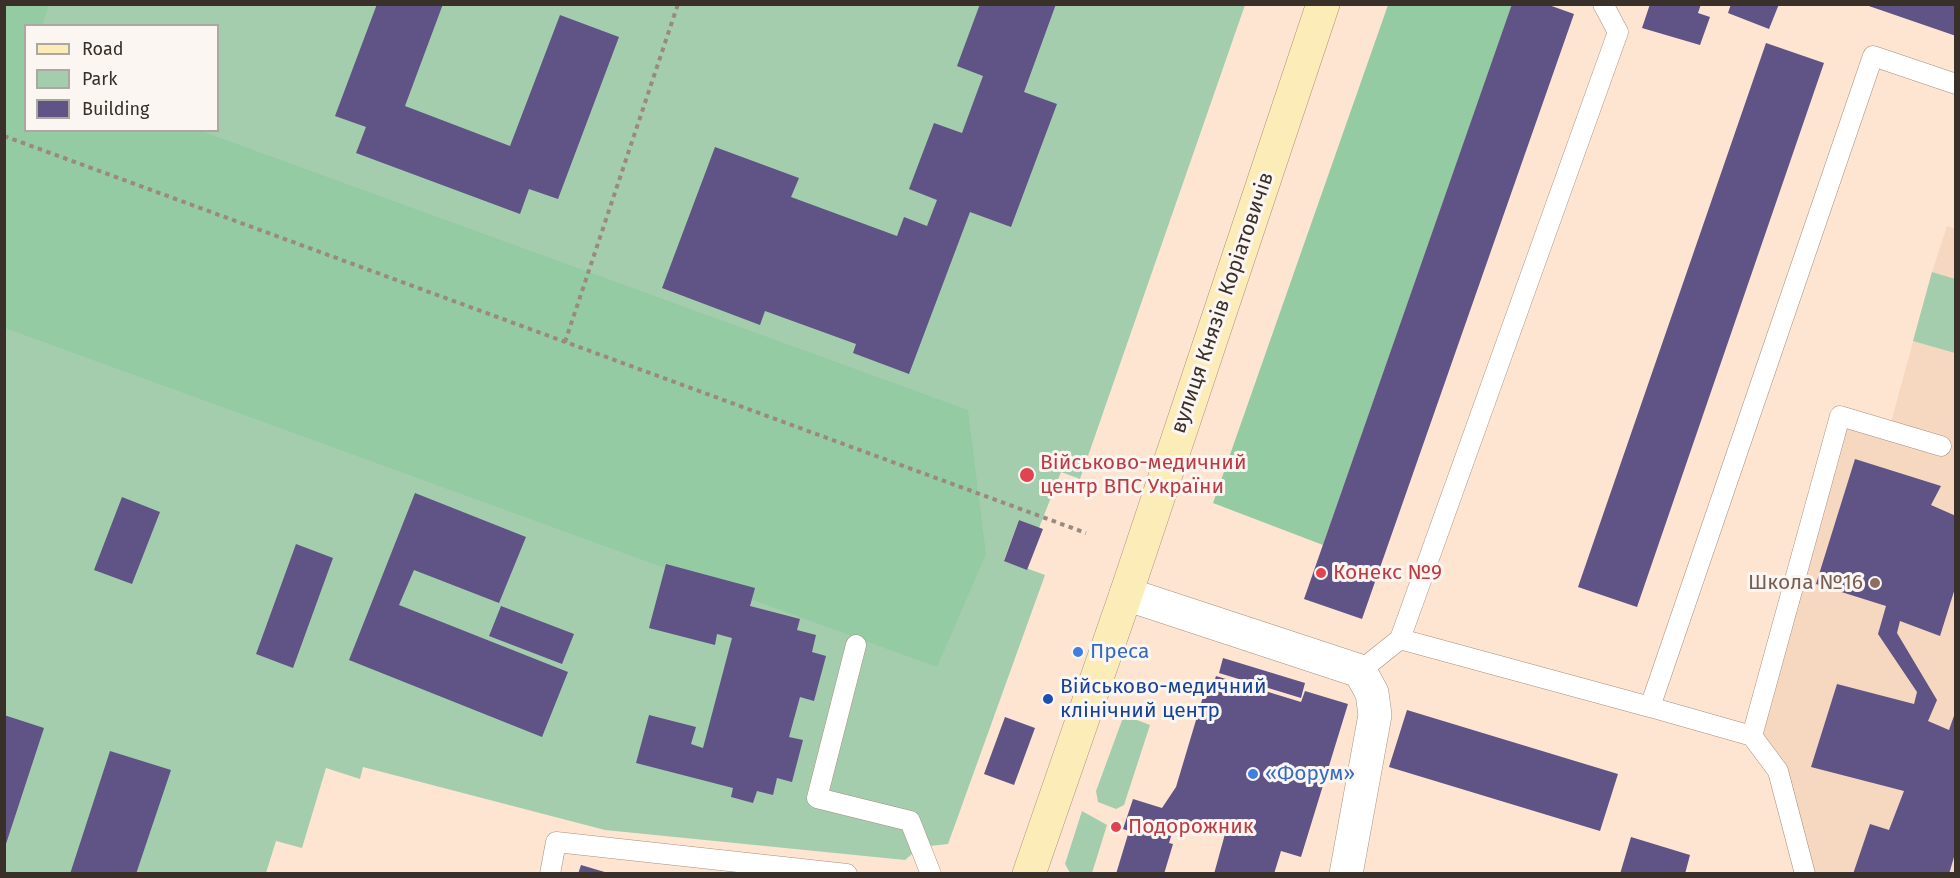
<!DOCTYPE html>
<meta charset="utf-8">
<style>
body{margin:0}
#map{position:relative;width:1960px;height:878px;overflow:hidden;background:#fde5d2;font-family:"Fira Sans",sans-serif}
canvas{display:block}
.frame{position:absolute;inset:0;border:6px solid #393029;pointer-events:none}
.legend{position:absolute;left:24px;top:24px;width:195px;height:108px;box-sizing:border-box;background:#fbf6f2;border:2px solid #ada7a2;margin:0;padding:8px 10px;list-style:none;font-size:18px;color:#393029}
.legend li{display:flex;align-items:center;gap:12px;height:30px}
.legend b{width:30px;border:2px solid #ada7a2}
</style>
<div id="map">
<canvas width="1960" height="878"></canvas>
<div class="frame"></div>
<ul class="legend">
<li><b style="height:8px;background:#fcecb7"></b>Road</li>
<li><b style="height:16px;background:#a4cdae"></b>Park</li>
<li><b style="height:16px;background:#605386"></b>Building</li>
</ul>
</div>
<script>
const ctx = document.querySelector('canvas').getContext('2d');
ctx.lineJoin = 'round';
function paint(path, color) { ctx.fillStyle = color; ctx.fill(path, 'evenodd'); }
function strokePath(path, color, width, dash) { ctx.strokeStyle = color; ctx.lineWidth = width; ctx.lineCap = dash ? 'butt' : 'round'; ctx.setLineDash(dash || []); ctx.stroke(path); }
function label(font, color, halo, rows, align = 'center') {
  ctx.font = font + ' "Fira Sans",sans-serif'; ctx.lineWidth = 6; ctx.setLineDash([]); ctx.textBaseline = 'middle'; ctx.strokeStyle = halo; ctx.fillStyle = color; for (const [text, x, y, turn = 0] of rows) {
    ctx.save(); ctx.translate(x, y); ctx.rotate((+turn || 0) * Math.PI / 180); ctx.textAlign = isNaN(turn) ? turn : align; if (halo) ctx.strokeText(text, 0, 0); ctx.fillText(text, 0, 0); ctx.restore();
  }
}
paint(new Path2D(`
 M1947,226L1955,229V873H1805L1778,771L1752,736L1840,416L1889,430L1932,272Z`), '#f6d7bf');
paint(new Path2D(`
 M5,5H1245L1080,479L1061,472L1039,528L1019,520L1004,560L1045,575L948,844L920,847L905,860L605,830L363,767L360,779L326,768L302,848L276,841L266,873L5,874ZM26,26H218V130H26Z
 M1932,272L1955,279V353L1913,341Z
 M1124,715L1150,725L1124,805L1116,809L1098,802L1096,791Z
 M1082,811L1107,825L1092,873H1070L1065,864Z`), '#a4cdae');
paint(new Path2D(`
 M4,5H49L42,25L26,26V130L201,131L968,410L986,554L937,667L5,328Z
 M1388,5H1512L1323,545L1213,503Z`), '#94cba2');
paint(new Path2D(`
 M377,4H443L405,106L510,146L560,15L619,37L558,199L529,189L520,214L356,153L366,127L335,116Z
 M980,4H1056L1024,92L1057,104L1011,227L970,212L909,374L853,353L856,344L765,311L760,325L662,288L715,147L799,178L791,197L897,236L904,217L927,226L937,200L909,189L934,123L962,133L983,76L957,66Z
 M1512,4H1546L1574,14L1362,619L1304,599Z
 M1650,4H1701L1698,13L1710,17L1700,45L1642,28Z
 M1731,4H1779L1769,29L1728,13Z
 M1866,5H1956V36Z
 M1766,43L1824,63L1637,607L1578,587Z
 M1855,459L1941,486L1931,505L1956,516V585L1940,636L1900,621L1897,633L1937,700L1928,721L1949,730L1956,710V857H1954L1949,874H1853L1870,824L1889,830L1904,791L1811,767L1837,684L1914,704L1917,692L1878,634L1886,606L1816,584Z
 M415,493L526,537L499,603L414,570L399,605L568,672L542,737L349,660Z
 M122,497L160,512L132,584L94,570Z
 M1019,520L1043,529L1027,570L1004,561Z
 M296,544L333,558L293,668L256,654Z
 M666,564L755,588L750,606L800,619L797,630L816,635L812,652L826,656L814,701L800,697L789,737L803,740L792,782L777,778L773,795L757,791L753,803L731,797L733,788L636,763L649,715L696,727L691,744L703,748L732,638L717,634L715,645L649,628Z
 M501,606L574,634L562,664L489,636Z
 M1223,658L1305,683L1301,698L1219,673Z
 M1216,676L1301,702L1305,691L1348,704L1301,857L1281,851L1274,874H1214L1225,834L1176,820L1169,843L1173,844L1164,874H1116L1129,831L1123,829L1133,799L1162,808L1176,787L1205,690L1211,692Z
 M1407,710L1618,774L1600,831L1389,767Z
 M4,715L44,728L5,847H4Z
 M1005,717L1035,728L1014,785L984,774Z
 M110,751L171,770L136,874H70Z
 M1631,837L1690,855L1685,874H1620Z
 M581,865L608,873V874H578Z`), '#605386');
const service = new Path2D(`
 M1400,639L1650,707L1873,56L1956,84
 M856,645L817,798L910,821L931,874
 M1360,671L1400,639L1618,32L1603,4
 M1650,707L1752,736L1840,416L1941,446
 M1752,736L1778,771L1805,874
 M550,874L556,842L847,874`);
const minor = new Path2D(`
 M1126,594L1360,671L1372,693L1375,715L1346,874`);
const secondary = new Path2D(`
 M1029,874L1126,594L1323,4`);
strokePath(service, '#a68f7e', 21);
strokePath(minor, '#a68f7e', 34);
strokePath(secondary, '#a68f7e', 34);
strokePath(new Path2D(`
 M4,136L1086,533
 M565,342L678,4`), '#9a8a7d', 4, [4.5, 4.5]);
strokePath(service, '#fff', 20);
strokePath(minor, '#fff', 33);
strokePath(secondary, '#fcecb7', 33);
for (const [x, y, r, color] of [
 [1027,475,8,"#e0444e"],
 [1321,573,6,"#e0444e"],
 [1875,583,6,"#8d6e63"],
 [1078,652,6,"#3f7fe0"],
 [1048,699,6,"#1a4fb4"],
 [1253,774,6,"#3f7fe0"],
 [1116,827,6,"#e0444e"]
]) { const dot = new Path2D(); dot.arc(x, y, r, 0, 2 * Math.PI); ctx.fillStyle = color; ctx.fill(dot); strokePath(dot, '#fbf6f2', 2); }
label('21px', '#393029', '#fbf6f2', [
 ["вулиця Князів Коріатовичів",1223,303,-71]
]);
label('21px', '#be3a42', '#fbf6f2', [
 ["Військово-медичний",1040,463],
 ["центр ВПС України",1040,487],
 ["Конекс №9",1333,573],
 ["Подорожник",1128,827]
], 'left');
label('21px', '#785e54', '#fbf6f2', [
 ["Школа №16",1863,583]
], 'right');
label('21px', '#366cbe', '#fbf6f2', [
 ["Преса",1090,652],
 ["«Форум»",1265,774]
], 'left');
label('21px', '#164399', '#fbf6f2', [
 ["Військово-медичний",1060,687],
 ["клінічний центр",1060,711]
], 'left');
</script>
